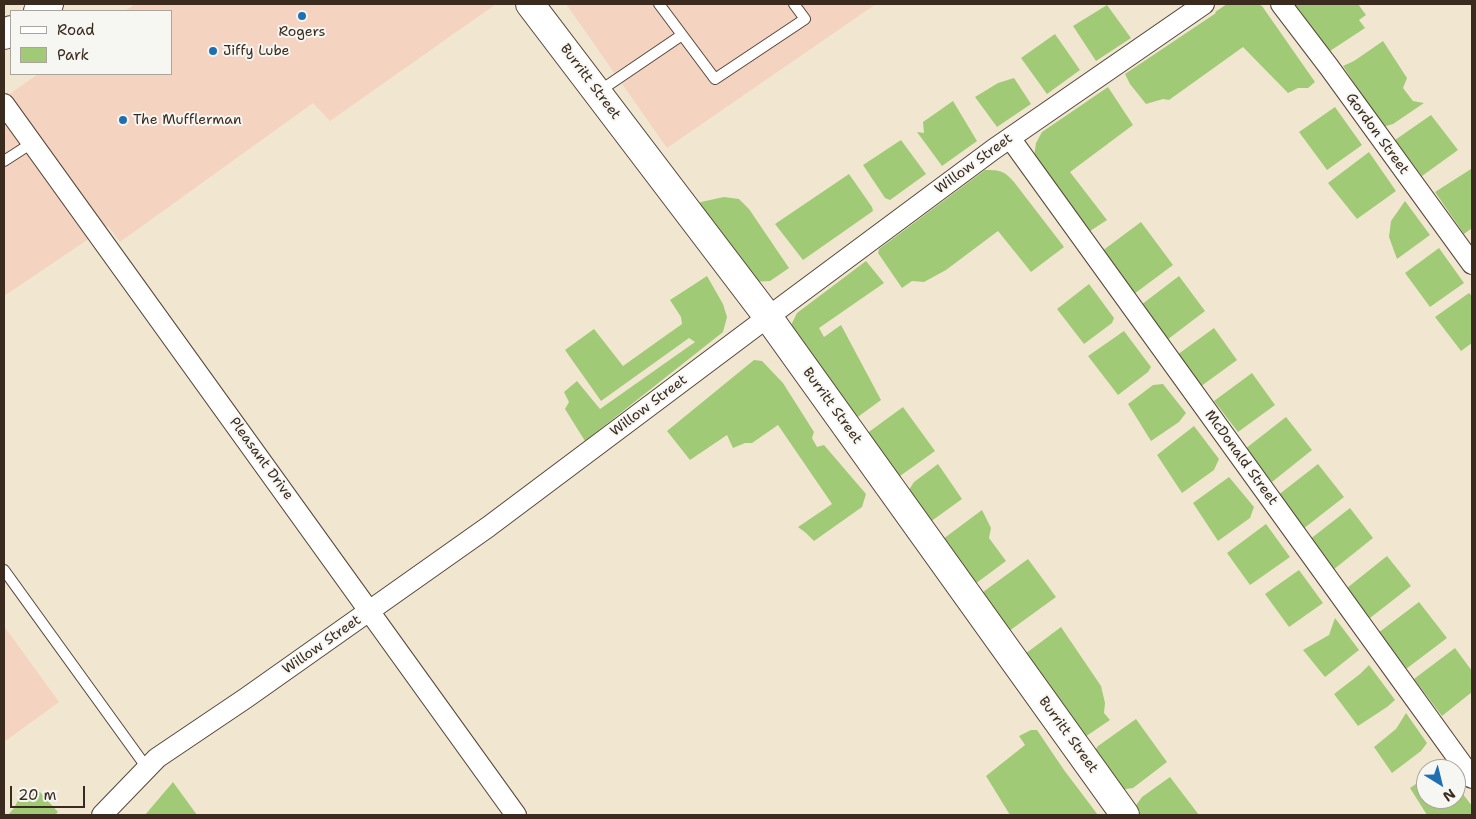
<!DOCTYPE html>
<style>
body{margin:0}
#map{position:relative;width:1476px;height:819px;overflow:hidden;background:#f1e7d1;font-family:"Shantell Sans",sans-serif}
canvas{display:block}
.frame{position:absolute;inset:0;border:5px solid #3b2a1e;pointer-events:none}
.legend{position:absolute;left:10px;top:10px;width:162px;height:65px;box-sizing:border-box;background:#f6f6f2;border:1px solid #aba49d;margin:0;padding:6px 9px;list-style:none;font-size:15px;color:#3b2a1e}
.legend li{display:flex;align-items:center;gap:10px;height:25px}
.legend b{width:25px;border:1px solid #aba49d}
.north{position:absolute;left:1416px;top:759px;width:50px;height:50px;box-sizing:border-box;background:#f6f6f2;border:1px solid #aba49d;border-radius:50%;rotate:144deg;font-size:14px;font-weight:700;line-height:20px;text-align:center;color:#3b2a1e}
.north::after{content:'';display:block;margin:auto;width:18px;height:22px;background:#1f6fb2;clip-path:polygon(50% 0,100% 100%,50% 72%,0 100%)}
.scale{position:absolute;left:10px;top:786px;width:75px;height:22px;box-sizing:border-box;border:2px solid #3b2a1e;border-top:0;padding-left:6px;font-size:15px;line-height:18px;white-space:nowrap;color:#3b2a1e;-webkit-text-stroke:4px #f6f6f2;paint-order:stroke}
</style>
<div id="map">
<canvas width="1476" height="819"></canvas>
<div class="frame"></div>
<ul class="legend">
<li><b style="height:6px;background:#fff"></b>Road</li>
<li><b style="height:14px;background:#a1ca76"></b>Park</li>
</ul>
<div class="north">N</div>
<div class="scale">20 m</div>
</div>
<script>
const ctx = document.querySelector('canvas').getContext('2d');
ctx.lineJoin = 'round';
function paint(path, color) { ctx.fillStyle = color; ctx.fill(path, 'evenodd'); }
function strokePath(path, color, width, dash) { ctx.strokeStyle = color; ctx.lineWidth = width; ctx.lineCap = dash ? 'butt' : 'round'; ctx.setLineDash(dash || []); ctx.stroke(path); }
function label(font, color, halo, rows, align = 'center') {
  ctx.font = font + ' "Shantell Sans",sans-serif'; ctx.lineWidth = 4; ctx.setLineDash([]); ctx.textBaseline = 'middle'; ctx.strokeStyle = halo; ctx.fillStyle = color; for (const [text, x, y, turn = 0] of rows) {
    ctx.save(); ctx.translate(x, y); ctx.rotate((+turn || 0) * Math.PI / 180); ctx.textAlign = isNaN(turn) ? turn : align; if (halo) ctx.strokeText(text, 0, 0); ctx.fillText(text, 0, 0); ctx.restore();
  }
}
paint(new Path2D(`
 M135,4H496L330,121L313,103L120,242L108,226L4,296V98L38,74H171V11H125Z
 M566,4H876L667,148Z
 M4,626L59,702L4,742Z`), '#f4d3c1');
paint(new Path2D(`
 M1227,4H1258L1262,6L1315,82L1308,88H1298L1288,93L1243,47L1169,100L1163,99L1146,104L1130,84L1125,74L1216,13L1215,12Z
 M1293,4H1358L1366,15L1359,20L1365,28L1330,51Z
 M1107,5L1131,38L1096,61L1073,26Z
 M1055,34L1080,70L1047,94L1021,58Z
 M1383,41L1407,78L1403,88L1413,101L1424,103L1393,124L1383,127L1343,66L1354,61Z
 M1014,78L1031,104L997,127L975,97L998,83Z
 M1108,87L1133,125L1070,172L1107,220L1087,233L1034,156L1036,143L1042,132Z
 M953,101L977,141L942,166L917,132L924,133L923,122Z
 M1335,107L1362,145L1327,170L1299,132Z
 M1431,115L1458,150L1422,176L1395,140Z
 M901,140L926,174L890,200L885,198L863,165Z
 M1369,152L1396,191L1357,219L1328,183Z
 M1471,169L1472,171V228L1464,234L1435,192Z
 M985,170C1001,170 1004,171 1014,182L1064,247L1031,272L998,231L946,270L924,282L912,281L902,288L878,253L879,249Z
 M849,174L872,207L873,211L803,260L775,224Z
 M724,197L739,199L749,209L789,268L770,281L751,282L694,209L701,202Z
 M1405,201L1430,235L1397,259L1389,237L1391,221Z
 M1141,222L1173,265L1134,294L1102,251Z
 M1439,248L1464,283L1430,307L1405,273Z
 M866,261L884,283L819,328L824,337L841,325L881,400L851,422L791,325L797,313Z
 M707,276L723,304L727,317L723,332L585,441L565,409L569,402L564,392L577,381L600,409L695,342L689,338L601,401L565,350L594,329L623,366L682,324L681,317L670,300Z
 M1179,276L1205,311L1167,340L1141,305Z
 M1089,284L1114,318L1112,323L1084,344L1057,309Z
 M1469,293L1472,296V343L1461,351L1435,317Z
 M1214,328L1237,360L1200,387L1177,355Z
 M1124,331L1151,367L1148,372L1118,395L1088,356Z
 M754,360L762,361L783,383L814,432L812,438L817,447L824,445L866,494L862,507L814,541L806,533L798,527L832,504L778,425L752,443H745L733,448L727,435L690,460L667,431Z
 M1252,373L1275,405L1238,432L1214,401Z
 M1163,384L1186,413L1179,422L1151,441L1128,404L1153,385Z
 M903,407L935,451L893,481L862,437Z
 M1286,417L1312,450L1272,482L1245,449Z
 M1194,426L1219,459L1214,470L1182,493L1157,455Z
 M938,464L962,499L926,525L905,496L914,482Z
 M1318,464L1344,497L1303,529L1277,496Z
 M1229,477L1254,507L1250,518L1218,541L1193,503Z
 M1350,508L1373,538L1333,570L1309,540Z
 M982,510L991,528L989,538L1006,561L971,587L939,542Z
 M1266,524L1290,557L1250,585L1227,553Z
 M1387,556L1411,586L1370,618L1347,588Z
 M1028,559L1056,597L1005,634L979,595Z
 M1299,570L1323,603L1289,627L1265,594Z
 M1419,602L1447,638L1406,669L1378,633Z
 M1335,618L1359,650L1325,677L1303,650L1329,635Z
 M1061,627L1101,686L1105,703L1104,713L1110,720L1082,739L1021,657Z
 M1455,648L1472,671V692L1442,716L1414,679Z
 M1369,665L1395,700L1387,707L1358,726L1334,694L1360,674Z
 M1406,713L1427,743L1421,751L1392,773L1374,747L1396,729Z
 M1136,719L1167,762L1133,788L1119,790L1093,753L1098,746Z
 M1031,730H1037L1064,770L1098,815H1010L986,776L1025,745L1019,736Z
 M1170,777L1199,815H1139L1134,808L1142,797Z
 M1426,777V799H1456V785L1472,806V815H1427L1410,788Z
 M173,782L197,815H145Z
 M24,789L40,792L58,812L55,815H8L14,808Z`), '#a1ca76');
const lane = new Path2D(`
 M659,4L715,79L805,19L794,4
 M598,92L682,35
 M4,161L32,143
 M4,570L147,768`);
const street = new Path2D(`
 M1281,4L1329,67L1472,264
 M4,104L516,815
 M1010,138L1472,778
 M102,815L157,758L246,698L488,527L768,317L994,149L1204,4`);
const secondary = new Path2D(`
 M530,4L768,317L1125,815`);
const primary = new Path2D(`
 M38,11L49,4
 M4,35L11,30`);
strokePath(lane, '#564639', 12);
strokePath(street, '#564639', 22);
strokePath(secondary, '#564639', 30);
strokePath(primary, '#564639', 30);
strokePath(lane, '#fff', 10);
strokePath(street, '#fff', 20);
strokePath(secondary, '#fff', 28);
strokePath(primary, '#fff', 28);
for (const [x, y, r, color] of [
 [302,16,5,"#1f6fb2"],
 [213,51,5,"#1f6fb2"],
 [123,120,5,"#1f6fb2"]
]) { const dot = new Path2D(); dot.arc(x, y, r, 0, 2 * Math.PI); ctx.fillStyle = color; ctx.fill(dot); strokePath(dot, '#f6f6f2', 2); }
label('14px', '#3b2a1e', '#f6f6f2', [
 ["Rogers",302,32,"center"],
 ["Jiffy Lube",223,51],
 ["The Mufflerman",133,120]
], 'left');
label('14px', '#3b2a1e', '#f6f6f2', [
 ["Burritt Street",590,82,53],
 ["Gordon Street",1377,134,54],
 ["Willow Street",974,164,-36],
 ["Willow Street",649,406,-37],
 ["Burritt Street",832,406,54],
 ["McDonald Street",1241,458,54],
 ["Pleasant Drive",261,459,54],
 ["Willow Street",322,645,-35],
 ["Burritt Street",1068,735,54]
]);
</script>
